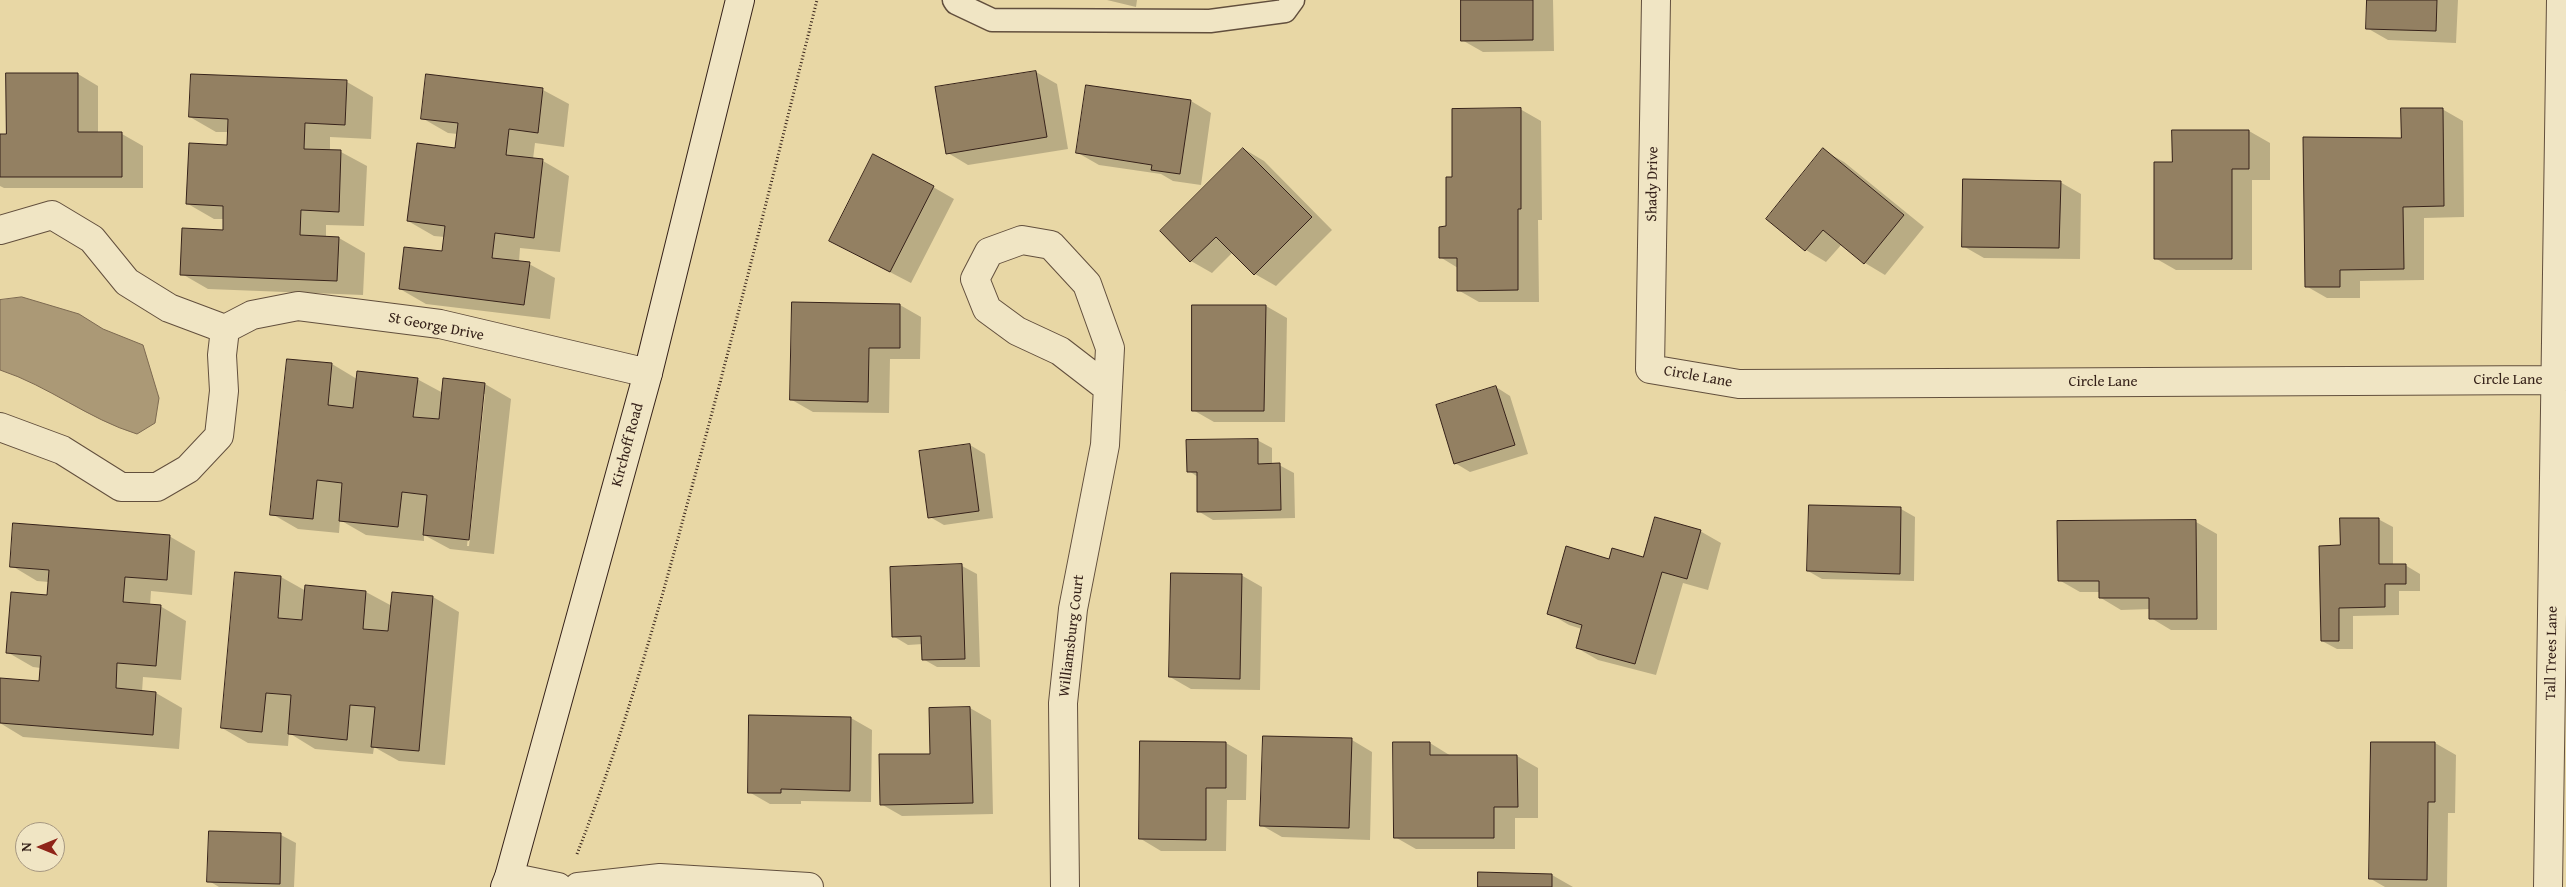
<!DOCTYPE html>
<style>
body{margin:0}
#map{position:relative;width:2566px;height:887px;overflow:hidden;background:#e8d7a5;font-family:"Gentium Book Plus",serif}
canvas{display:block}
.north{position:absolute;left:15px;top:822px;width:50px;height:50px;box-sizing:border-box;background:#f0e5c4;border:1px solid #a69780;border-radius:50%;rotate:270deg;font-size:14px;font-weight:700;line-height:20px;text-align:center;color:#36221a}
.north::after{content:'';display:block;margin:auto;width:18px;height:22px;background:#8f2418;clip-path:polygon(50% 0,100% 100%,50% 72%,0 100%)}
</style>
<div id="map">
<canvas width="2566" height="887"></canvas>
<div class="north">N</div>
</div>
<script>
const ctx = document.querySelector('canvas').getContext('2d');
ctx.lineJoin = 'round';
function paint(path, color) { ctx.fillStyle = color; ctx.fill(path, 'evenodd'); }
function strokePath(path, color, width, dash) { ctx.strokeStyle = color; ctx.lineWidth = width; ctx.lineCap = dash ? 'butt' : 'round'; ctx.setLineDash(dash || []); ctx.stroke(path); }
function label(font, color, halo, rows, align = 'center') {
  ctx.font = font + ' "Gentium Book Plus",serif'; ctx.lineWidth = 4; ctx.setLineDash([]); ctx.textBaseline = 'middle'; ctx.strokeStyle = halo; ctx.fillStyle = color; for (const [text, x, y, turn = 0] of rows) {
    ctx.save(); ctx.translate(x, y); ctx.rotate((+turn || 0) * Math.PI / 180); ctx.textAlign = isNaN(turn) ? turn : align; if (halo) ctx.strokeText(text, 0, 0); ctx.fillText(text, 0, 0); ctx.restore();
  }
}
const water = new Path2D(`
 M22,297L79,314L103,329L143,345L159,398L155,423L137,434C88,419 49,386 0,370V300Z`);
paint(water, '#ab9976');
strokePath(water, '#7c6951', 1);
paint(new Path2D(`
 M1107,0H1137L1136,7Z
 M1462,0H1553L1554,51L1483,52L1462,40Z
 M2368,0H2458L2456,43L2388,40L2367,28Z
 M1036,72L1057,84L1068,149L968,165L948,153Z
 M78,74L98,86V134H122L143,146V188H4L0,186V135H7Z
 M192,75L347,82L373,97L371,139L330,137V151L341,152L367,166L364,226L326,225V237L339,238L365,253L363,295L208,289L182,274L224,231V219H214L188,204L228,146L229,132H216L190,117Z
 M427,75L543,90L569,104L564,147L535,143L533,159L543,161L569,176L560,252L520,248L519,262L529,264L555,278L550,319L426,304L400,289L443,253L445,237L434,236L408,221L456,149L458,134L448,133L422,118Z
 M1191,101L1211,113L1201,185L1173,181L1161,174L1099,165L1078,153Z
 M1520,109L1541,121L1542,220H1538L1539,302H1479L1458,290V268L1440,257L1447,228L1454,179Z
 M2442,109L2463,121L2464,217L2424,218V280L2360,281V298H2327L2306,286L2402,139Z
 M2249,131L2270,143V180H2252V270H2176L2155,258L2173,163Z
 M1244,149L1264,161L1332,230L1276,286L1255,274L1233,252L1212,273L1191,261Z
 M1823,150L1844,162L1924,227L1885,275L1865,263L1842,244L1826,262L1806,250Z
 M2060,182L2081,194L2080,259L1984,258L1963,246Z
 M933,187L954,199L911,283L830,241Z
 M900,305L921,317L920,359H890L889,413L813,412L792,400Z
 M1266,306L1287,318L1285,422H1214L1193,410Z
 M332,364L357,379H417L443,393L444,379L485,384L511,399L494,554L450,549L424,535V541L366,535L340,520L339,533L298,529L272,514ZM483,394H485L469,546H467Z
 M1496,387L1510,396L1528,454L1470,472L1455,463Z
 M1257,440L1272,448V465H1279L1294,473L1295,518L1213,520L1198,511V477L1189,471Z
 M970,445L985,454L993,518L944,525L930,517Z
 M1901,509L1915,517L1914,581L1822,579L1808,571Z
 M2378,519L2393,527V565H2405L2420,574V591H2399V615L2353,616V649H2337L2322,641L2342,546Z
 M2196,522L2217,534V630H2171L2151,618V609L2121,610L2101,598V592H2080L2059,580Z
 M1700,531L1721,543L1708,590L1683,583L1656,675L1598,660L1577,648L1582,629L1569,625L1549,613L1610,560L1644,559Z
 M169,536L195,551L192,595L151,591L150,606H160L186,621L181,680L143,677L142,692L156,693L182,708L179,749L23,737L0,723V683L40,682L41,668L33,667L7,652L48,596L49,582L37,581L12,566Z
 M962,566L977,574L980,667H937L923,659V644L908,645L893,636L892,568Z
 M236,573L281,577L306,591L307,586L366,592L392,606L433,597L459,612L445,765L399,761L374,747L373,754L315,749L289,733L288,746L248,743L222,728Z
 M1241,575L1262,587L1260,690L1191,689L1170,677Z
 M970,708L991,720L993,814L902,816L881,804L932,755L930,709Z
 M750,716L851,718L872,730L871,802L801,801V804H770L749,792Z
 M1352,740L1372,752L1370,840L1282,837L1261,825Z
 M1226,743L1247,755L1246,800H1227L1226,851H1161L1141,839Z
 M1430,743L1451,756H1517L1538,768V818H1515V849H1416L1395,837Z
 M2435,743L2456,755L2455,813H2448L2447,887H2385L2371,879Z
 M210,832L281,835L296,843L294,887H219L209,881Z
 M1552,875L1573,887H1479Z`), '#0003');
const building = new Path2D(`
 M1461,0H1533V40L1461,41Z
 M2367,0H2437L2436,31L2366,29Z
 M1036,71L1047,137L946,154L935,87Z
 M6,73H78V132H122V177H0V134H6Z
 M191,74L347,80L345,125L305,123L304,149L341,150L339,212L301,210L300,235L339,237L337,281L180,275L182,228L223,230V206L186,204L189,143L227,145L228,119L189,117Z
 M426,74L543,88L538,133L509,129L506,155L543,159L534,238L495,233L492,258L530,262L524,305L399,289L404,247L442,251L445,226L407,221L417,143L455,148L458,123L421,119Z
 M1086,85L1191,100L1180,174L1151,170L1152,165L1076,153Z
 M1521,108V209H1518V290L1457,291V258H1439V227L1446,226V177H1452V109Z
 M2401,108H2443L2444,206L2403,207L2404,269L2340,270V287H2305L2303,137L2401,138Z
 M2172,130H2249V169H2232V259H2154V162H2172Z
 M1243,148L1312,217L1254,275L1216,237L1190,262L1160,231Z
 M1823,148L1904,215L1864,264L1823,230L1805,251L1766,219Z
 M873,154L934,186L890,272L829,241Z
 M1963,179L2061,181L2059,248L1962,247Z
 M792,302L900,304V348H869L868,402L790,400Z
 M1192,305H1266L1264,411H1192Z
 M287,359L332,363L328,405L353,408L357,371L418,378L413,417L439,419L443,378L485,383L469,540L423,535L427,495L402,492L398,527L339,521L342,483L317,480L313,519L270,515Z
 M1496,386L1515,445L1454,464L1436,405Z
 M1258,439V464L1280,463L1281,510L1197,512V472H1187L1186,440Z
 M970,444L979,511L928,518L919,451Z
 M1809,505L1901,507L1900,574L1807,571Z
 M1655,517L1701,530L1687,579L1662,572L1635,664L1576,648L1582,625L1547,614L1566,546L1609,559L1612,548L1643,557Z
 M2340,518H2379V564H2406V584H2385V607L2339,608V641H2321L2319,546L2340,545Z
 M2196,520L2197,619H2149V598H2099V581H2058L2057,521Z
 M13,523L170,535L167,580L125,577L123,602L161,605L156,666L117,663L116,688L156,692L153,735L0,723V678L39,681L41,656L6,653L11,592L47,595L49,570L10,567Z
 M962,564L965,659L922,660L921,636L892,637L890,567Z
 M235,572L281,576L278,618L302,620L305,585L366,591L363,629L388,631L392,592L433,596L419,751L371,747L375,707L350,705L347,740L288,734L291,695L266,693L262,732L221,728Z
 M1171,573L1242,574L1240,679L1169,677Z
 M970,707L973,803L880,805L879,754H930L929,708Z
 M749,715L851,717L850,791L781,789V793H748Z
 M1263,736L1352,738L1349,828L1260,826Z
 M1140,741L1226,742V788H1206V840L1139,839Z
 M1393,742H1430V755H1517L1518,807H1494V838H1394Z
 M2371,742H2435V802H2428L2427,880L2369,879Z
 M209,831L281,833L280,884L207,882Z
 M1478,872L1552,874V887H1478Z`);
paint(building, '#938062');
strokePath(building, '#36221a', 1);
const lane = new Path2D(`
 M954,0L956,3L992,20L1210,21L1285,11L1293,0`);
const street = new Path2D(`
 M1656,0L1650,369L1739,384L2557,380
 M0,230L52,215L92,239L127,282L169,308L225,329L252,315L298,306L440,324L648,373
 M0,427L62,450L121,487H157L188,469L219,436L224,391L222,355L225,329
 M509,877L558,887
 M578,887L660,878L809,887
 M1065,887L1063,703L1073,609L1105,445L1110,348L1087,284L1051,245L1022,240L989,252L975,279L987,309L1017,331L1060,351L1108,388
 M2548,887L2561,0`);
const secondary = new Path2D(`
 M505,887L509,877L648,373L740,0`);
strokePath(lane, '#624f3d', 25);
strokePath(street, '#624f3d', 30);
strokePath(secondary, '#36221a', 30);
strokePath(new Path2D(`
 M577,854C622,739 656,621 688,501C734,335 775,167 817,0`), '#36221a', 3, [1, 2.5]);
strokePath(lane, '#f0e5c4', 22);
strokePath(street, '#f0e5c4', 28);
strokePath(secondary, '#f0e5c4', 28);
label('15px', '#36221a', '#f0e5c4', [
 ["Shady Drive",1653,184,-89],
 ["St George Drive",436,327,11],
 ["Circle Lane",1698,377,10],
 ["Circle Lane",2508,380],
 ["Circle Lane",2103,382],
 ["Kirchoff Road",628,445,-75],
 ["Williamsburg Court",1072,636,-83],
 ["Tall Trees Lane",2552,653,-89]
]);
</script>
